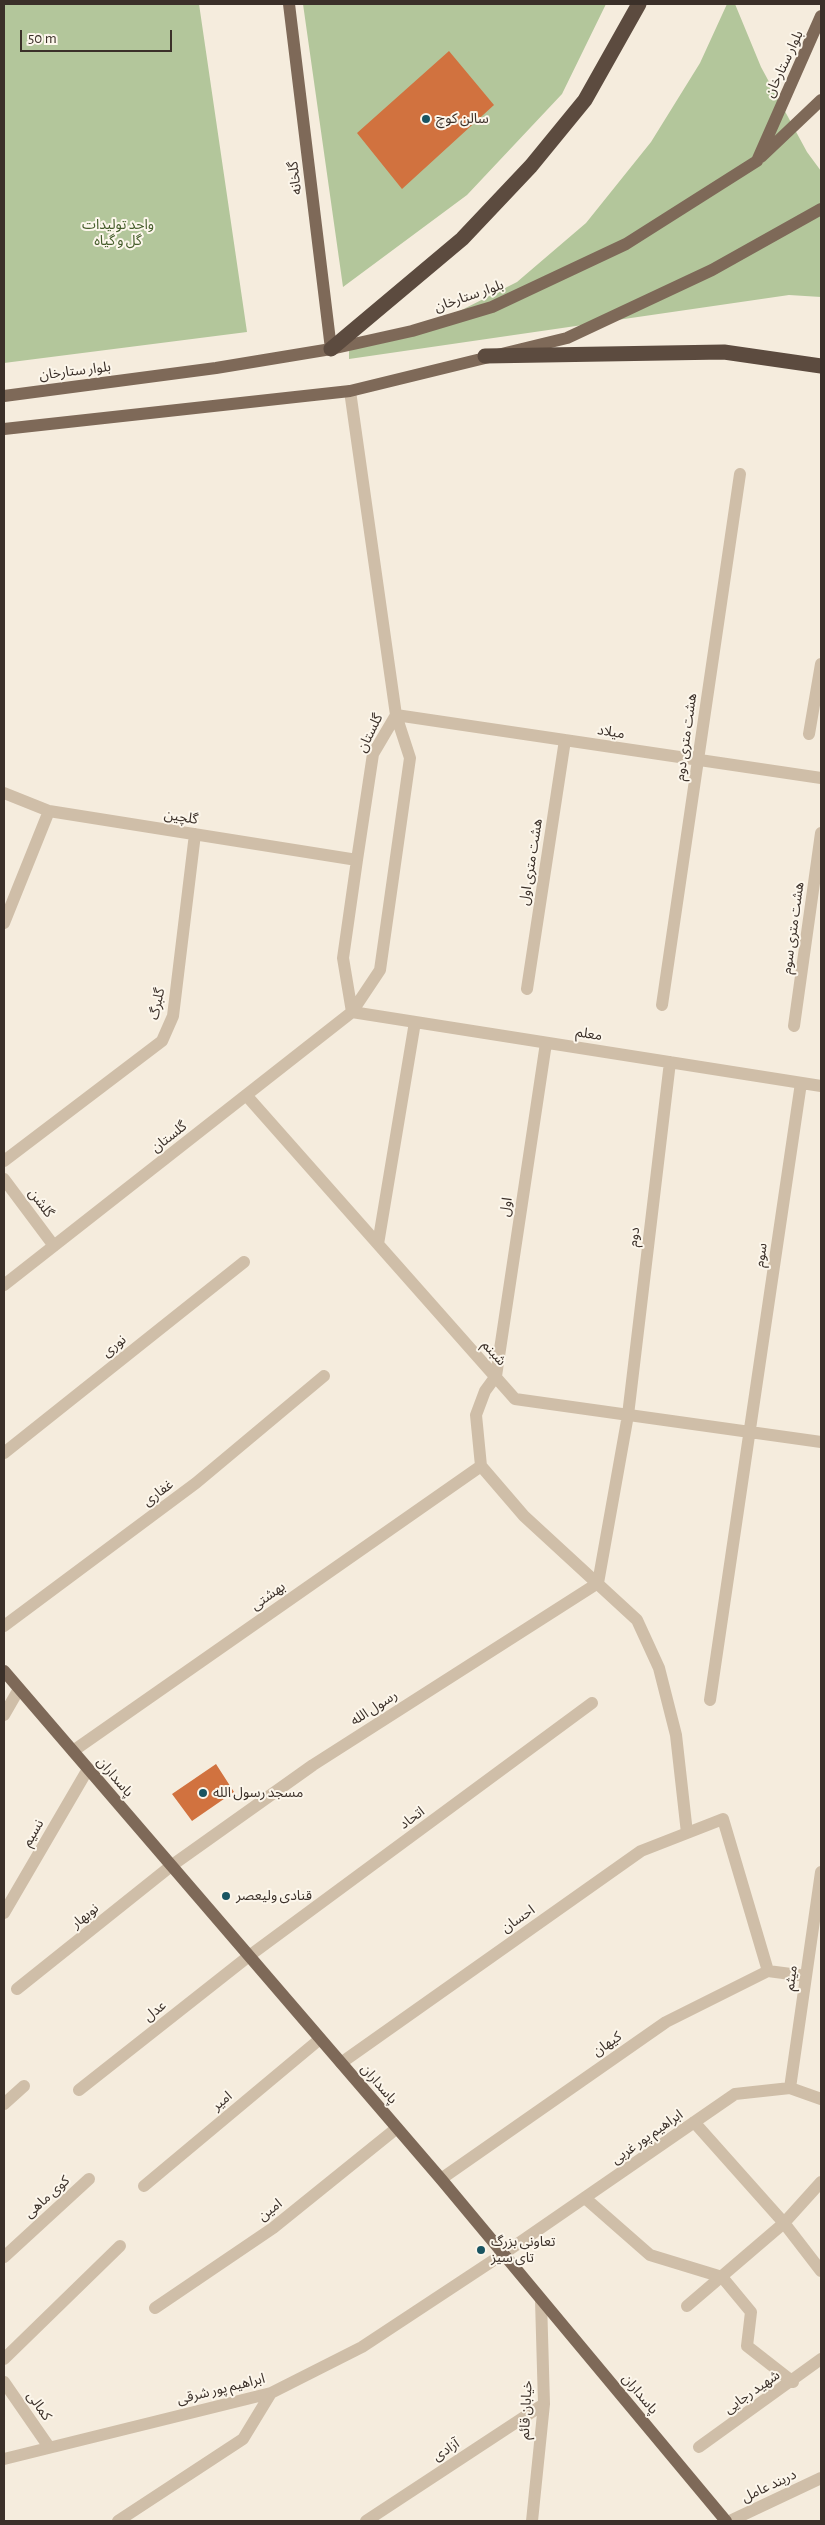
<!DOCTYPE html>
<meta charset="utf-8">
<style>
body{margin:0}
#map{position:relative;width:825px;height:2525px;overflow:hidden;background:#f5ecdd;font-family:"Alegreya Sans",sans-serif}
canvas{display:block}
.frame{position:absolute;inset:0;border:5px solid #3b3029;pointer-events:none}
.scale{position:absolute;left:20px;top:30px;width:152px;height:22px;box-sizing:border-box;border:2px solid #3b3029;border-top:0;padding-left:6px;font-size:15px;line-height:18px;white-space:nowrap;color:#3b3029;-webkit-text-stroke:4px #fcf6eb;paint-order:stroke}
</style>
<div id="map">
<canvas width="825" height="2525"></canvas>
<div class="frame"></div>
<div class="scale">50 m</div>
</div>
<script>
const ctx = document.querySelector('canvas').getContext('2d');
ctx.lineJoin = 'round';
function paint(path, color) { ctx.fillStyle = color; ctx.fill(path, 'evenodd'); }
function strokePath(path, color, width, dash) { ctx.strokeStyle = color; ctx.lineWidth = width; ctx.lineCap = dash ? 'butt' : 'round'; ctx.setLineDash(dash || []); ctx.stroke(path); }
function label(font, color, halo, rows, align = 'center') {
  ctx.font = font + ' "Alegreya Sans","Noto Sans Arabic",sans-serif'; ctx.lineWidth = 4; ctx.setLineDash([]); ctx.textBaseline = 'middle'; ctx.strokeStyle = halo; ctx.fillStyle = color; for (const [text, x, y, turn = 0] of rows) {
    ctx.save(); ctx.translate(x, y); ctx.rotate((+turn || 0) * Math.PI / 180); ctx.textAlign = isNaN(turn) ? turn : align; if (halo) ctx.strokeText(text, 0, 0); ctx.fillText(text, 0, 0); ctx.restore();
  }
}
paint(new Path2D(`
 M4,4H199L247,332L4,363Z
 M303,4H606L562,94L467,195L343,287Z
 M727,4H735L761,67L807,152L821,171V297L789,295L349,359V347L434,324L517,282L586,223L651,142L700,63Z`), '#b3c69b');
paint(new Path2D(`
 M449,51L494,105L402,189L357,133Z
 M216,1764L234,1792L192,1821L172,1794Z`), '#d1723f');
strokePath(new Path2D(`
 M396,715L821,778
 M809,734L821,664
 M4,793L49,811L357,860
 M4,923L49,811
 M527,989L565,740
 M662,1005L740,474
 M352,1012L821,1086
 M352,1012L343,958L357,860L373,754L396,715
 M794,1026L821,833
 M546,1043L496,1376L485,1391L476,1415L481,1466L524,1516L637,1620L659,1668L676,1735L687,1833
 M246,1095L515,1399L821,1442
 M4,1161L162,1041L173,1016L195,834
 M4,1179L54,1246
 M378,1244L415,1022
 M4,1285L352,1012L380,970L410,758L396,715L350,391
 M4,1453L244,1262
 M598,1583L628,1415L670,1062
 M4,1626L196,1483L324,1376
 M710,1700L801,1083
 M4,1715L19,1689
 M73,1751L481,1466
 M4,1913L88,1769
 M17,1989L171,1866L313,1765L598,1583
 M341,2063L641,1851L723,1819L768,1971
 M790,2088L821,1872
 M79,2090L249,1956L592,1703
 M4,2104L24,2086
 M694,2122L784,2223L821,2271
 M441,2179L666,2022L768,1971L806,1976
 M144,2186L320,2039
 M585,2198L650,2255L722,2277L751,2312L747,2346L793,2382
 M4,2257L89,2179
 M687,2306L784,2223L821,2182
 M155,2308L273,2228L397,2128
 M4,2359L120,2246
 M4,2382L49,2447
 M699,2447L821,2359
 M4,2459L271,2393L362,2347L503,2254L735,2094L790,2088L821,2099
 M118,2521L243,2439L271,2393
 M366,2521L544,2404
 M532,2521L544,2404L541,2300
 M730,2521L821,2478`), '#cfbea8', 12);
strokePath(new Path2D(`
 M289,4L331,349
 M761,157L821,100
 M4,396L216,368L331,349L412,331L492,307L626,244L757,161L821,16
 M4,429L350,391L567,338L712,270L821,209
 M4,1671L441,2179L726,2521`), '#7e6958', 12);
strokePath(new Path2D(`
 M331,349L462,239L531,166L585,100L639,4
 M485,356L724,352L821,366`), '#5c4b3f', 15);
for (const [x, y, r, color] of [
 [426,119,5,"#195461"],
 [203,1793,5,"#195461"],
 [226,1896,5,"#195461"],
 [481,2250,5,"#195461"]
]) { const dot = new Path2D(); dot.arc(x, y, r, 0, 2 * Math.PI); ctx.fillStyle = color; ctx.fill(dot); strokePath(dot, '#fcf6eb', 2); }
label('14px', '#3b3029', '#fcf6eb', [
 ["بلوار ستارخان",784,64,-65],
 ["گلخانه",295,178,-97],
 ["بلوار ستارخان",469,296,-19],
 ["بلوار ستارخان",75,371,-7],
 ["میلاد",611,732,9],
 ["گلستان",370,733,-64],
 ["هشت متری دوم",686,737,-82],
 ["گلچین",181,817,9],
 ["هشت متری اول",531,862,-81],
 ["هشت متری سوم",793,928,-82],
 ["گلبرگ",157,1004,-78],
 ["معلم",589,1034,9],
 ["گلستان",169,1137,-38],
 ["گلشن",41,1203,53],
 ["اول",506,1207,-81],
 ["دوم",634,1237,-83],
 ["سوم",761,1255,-82],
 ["نوری",114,1346,-39],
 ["شبنم",494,1353,48],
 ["غفاری",158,1493,-37],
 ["بهشتی",268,1596,-35],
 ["رسول الله",374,1708,-33],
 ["پاسداران",115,1777,49],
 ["اتحاد",412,1818,-36],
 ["نسیم",33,1833,-60],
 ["نوبهار",85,1916,-39],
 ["احسان",518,1919,-35],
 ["میثم",791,1978,-82],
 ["عدل",155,2011,-38],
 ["کیهان",607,2044,-35],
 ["پاسداران",379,2084,49],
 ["امیر",222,2101,-40],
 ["ابراهیم پور غربی",647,2137,-35],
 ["کوی ماهی",47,2197,-42],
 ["امین",270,2210,-38],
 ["ابراهیم پور شرقی",221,2389,-14],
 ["شهید رجایی",752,2392,-35],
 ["پاسداران",640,2394,50],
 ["کمالی",39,2406,55],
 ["خیابان قائم",526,2410,-87],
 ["آزادی",446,2450,-33],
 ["دربند عامل",769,2486,-25]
]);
label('14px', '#3b3029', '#fcf6eb', [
 ["سالن کوچ",436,119],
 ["مسجد رسول الله",213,1793],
 ["قنادی ولیعصر",236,1896],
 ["تعاونی بزرگ",491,2242],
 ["تای سیز",491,2258]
], 'left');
label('14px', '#445c2a', '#fcf6eb', [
 ["واحد تولیدات",118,225],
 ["گل و گیاه",118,241]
]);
</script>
